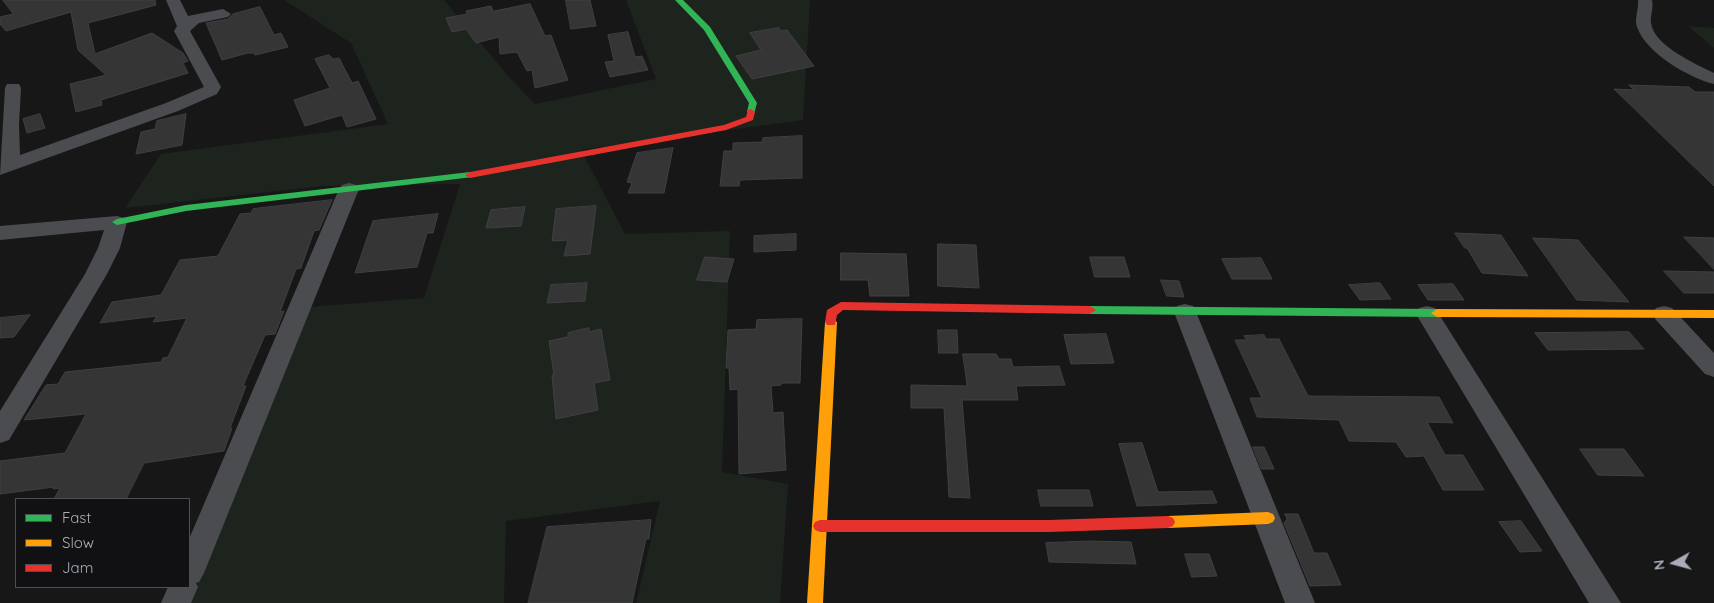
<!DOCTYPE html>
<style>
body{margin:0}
#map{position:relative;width:1714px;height:603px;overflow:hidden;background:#171717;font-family:Quicksand,sans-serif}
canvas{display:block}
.legend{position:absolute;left:15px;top:498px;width:175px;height:90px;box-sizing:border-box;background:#111113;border:1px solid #4d4f55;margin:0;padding:6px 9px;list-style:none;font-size:15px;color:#a8adb8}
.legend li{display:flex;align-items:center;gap:10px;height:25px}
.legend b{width:25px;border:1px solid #4d4f55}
.north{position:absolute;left:1649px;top:538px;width:50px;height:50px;-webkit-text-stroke:4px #111113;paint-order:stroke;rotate:263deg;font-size:14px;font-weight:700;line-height:20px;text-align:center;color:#a8adb8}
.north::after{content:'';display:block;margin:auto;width:18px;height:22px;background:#a8adb8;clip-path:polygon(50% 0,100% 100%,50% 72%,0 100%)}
</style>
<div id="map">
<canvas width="1714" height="603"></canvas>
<ul class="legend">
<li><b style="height:6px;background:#30b455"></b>Fast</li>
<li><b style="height:6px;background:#ff9f0a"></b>Slow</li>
<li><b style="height:6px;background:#e5322d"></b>Jam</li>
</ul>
<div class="north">N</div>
</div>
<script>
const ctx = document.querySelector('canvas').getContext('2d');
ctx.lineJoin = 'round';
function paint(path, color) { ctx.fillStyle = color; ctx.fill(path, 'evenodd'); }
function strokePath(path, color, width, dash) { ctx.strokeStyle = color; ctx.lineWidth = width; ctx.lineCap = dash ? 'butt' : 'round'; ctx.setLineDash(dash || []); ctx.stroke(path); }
paint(new Path2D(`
 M284,0H444L511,79L535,104L656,79L626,0H810L803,120L581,150L625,234L730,231L722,472L788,484L780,603H636L660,501L506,521L504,603H190L307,307L424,298L460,184L323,186L125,208L161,154L388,124L351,43Z
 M1688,26L1714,28V48Z`), '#1d241e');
const building = new Path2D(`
 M3,0H155L156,5L88,23L95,54L152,33L183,53L188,61L183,63L188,73L101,100L102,105L76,112L70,84L106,75L78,50L71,12L6,31L0,24V17L13,14Z
 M566,0H590L596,26L571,29Z
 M530,4L545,36L551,35L568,80L535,88L532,70L527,71L517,52L500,54L499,37L476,43L466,29L452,32L446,18L467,14L466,11L491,6L493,11Z
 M260,7L274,35L281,33L288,47L255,55L254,53H248L222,60L206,23L228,19L233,14Z
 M779,28L781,31L787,30L814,66L752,79L736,56L761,50L750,33Z
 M628,32L635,57L642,56L648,70L610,77L605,62L614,61L608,35Z
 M329,55L333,59L339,58L352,83L358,81L376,119L347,127L342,115L305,126L294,100L330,88L315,59Z
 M1629,85L1689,87L1695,92H1714V186L1614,89L1634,90Z
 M40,114L45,128L27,133L23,119Z
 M186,114L182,145L136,154L141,132L155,129L157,121Z
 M802,136V178L740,180L739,186H720L724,151H733V143L762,142L763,138Z
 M673,148L664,193H628L632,183L627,182L637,153Z
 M332,200L319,230L314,231L301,268L296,269L280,312L284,311L275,334L265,335L243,386H246L230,428H232L224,451L144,463L126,499H54L60,488L53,489L54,487L0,494V461L65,453L86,414L24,420L46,385L58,384L65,372L161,362L163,358L168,357L187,318L153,322L157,316L100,323L112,302L161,295L180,260L218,256L240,214L251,213L253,209Z
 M596,206L590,254L564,256L568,240L552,241L556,209Z
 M525,207L521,226L486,228L491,210Z
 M438,214L433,233H427L417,267L355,273L373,221Z
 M1455,233L1501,235L1528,276L1482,273L1467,248H1465Z
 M796,234V250L754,252V236Z
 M1684,237L1714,238V269Z
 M1533,238L1578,240L1629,302L1577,300Z
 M938,244L976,245L979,288L938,286Z
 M841,253L906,254L909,296H870L868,280H841Z
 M705,257L734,259L727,282L697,280Z
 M1090,257H1124L1130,277H1095Z
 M1261,258L1272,279H1232L1222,259Z
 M1664,271L1714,272V293H1684Z
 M1161,280L1179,281L1184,297L1167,296Z
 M587,283L585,301L547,303L551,285Z
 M1380,283L1391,299L1360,300L1349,285Z
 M1453,284L1464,300H1428L1418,285Z
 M30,315L14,337L0,338V318Z
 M802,319L800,383H781V385L771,386L773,413L783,412L786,470L739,474L738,389L730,390L729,368H726L728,330L756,329L757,320Z
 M589,328V332L601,329L610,380L594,383L598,410L556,419L552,375H554L549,341L568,337V333Z
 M938,330H957L958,353H939Z
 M1629,332L1644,349L1548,350L1535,333Z
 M1106,334L1114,363L1071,364L1064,335Z
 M1264,335L1266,339H1279L1308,396L1439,397L1453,423L1427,422L1445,455H1463L1484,490H1443L1424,456L1406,457L1396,442L1349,441L1339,420L1257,417L1250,398H1262L1235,340H1247L1244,336Z
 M963,354H996L999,359H1011L1013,367L1059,366L1065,385L1016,386L1018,400H962L970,498L949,497L944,408H911V385L967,386Z
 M1142,443L1158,492L1212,491L1217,503L1137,506L1119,444Z
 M1253,447H1264L1274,469H1262Z
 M1580,449H1624L1644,476L1598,475Z
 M1038,490H1089L1093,506H1041Z
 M1285,514H1298L1314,553H1327L1341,585L1310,586L1284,523L1287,519Z
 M651,520L649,539H646L632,603H528L547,527Z
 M1521,521L1542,551L1520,552L1499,522Z
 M1090,541L1131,542L1136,564L1049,562L1046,543Z
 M1185,554H1209L1217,576L1192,577Z`);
paint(building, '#353536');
strokePath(building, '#3f4043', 1);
paint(new Path2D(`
 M166,0H180L188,16L223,9L231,14L228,17L199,23L190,31L221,87L217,94L178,111L0,175L5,88L7,84H19L21,88L19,124L20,155L166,103L204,87L174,31L177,26Z
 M1638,0H1652C1654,8 1650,15 1651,23C1654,46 1696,64 1714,73V84C1689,78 1646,53 1637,27C1634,19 1639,9 1638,0Z
 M349,183L356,185L359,189L204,573L199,582L196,583L198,587L191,603H161L168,587H189V539L339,189L342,185Z
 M117,216L124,218L127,222L120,248L107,274L9,440L0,443V411L85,274L98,248L104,230L0,240V226Z
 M1185,304L1193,306L1196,312L1315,603H1285L1174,312L1177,306Z
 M1427,306L1435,308L1621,603H1589L1416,314L1419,308Z
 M1664,306L1672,308L1714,353V377L1705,374L1656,320L1653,314L1656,308Z`), '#4b4c50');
paint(new Path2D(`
 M675,0H683L710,27L757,103L754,114L751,115L747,112L749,103L704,30Z
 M470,172L475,175L473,177L186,211L117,225L112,222L117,219L186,205Z
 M1090,306L1437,309L1443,313L1437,317L1090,314L1084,310Z`), '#30b455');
paint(new Path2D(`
 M1437,309L1714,310V318L1437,317L1431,313Z
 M831,318L837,322L823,603H807L825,322Z
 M1268,512L1273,514L1275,518L1273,522L1268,524L1168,528L1163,526L1161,522L1163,518L1168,516Z`), '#ff9f0a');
paint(new Path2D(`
 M751,109L755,112L753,120L726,130L470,178L465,175L470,172L724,125L746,117L748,110Z
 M841,302L1090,306L1096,310L1090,314L843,310L837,315L835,325H827L825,322L827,310Z
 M1168,516L1173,518L1175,522L1173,526L1168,528L1049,532H820L815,530L813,526L815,522L820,520H1049Z`), '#e5322d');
</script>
